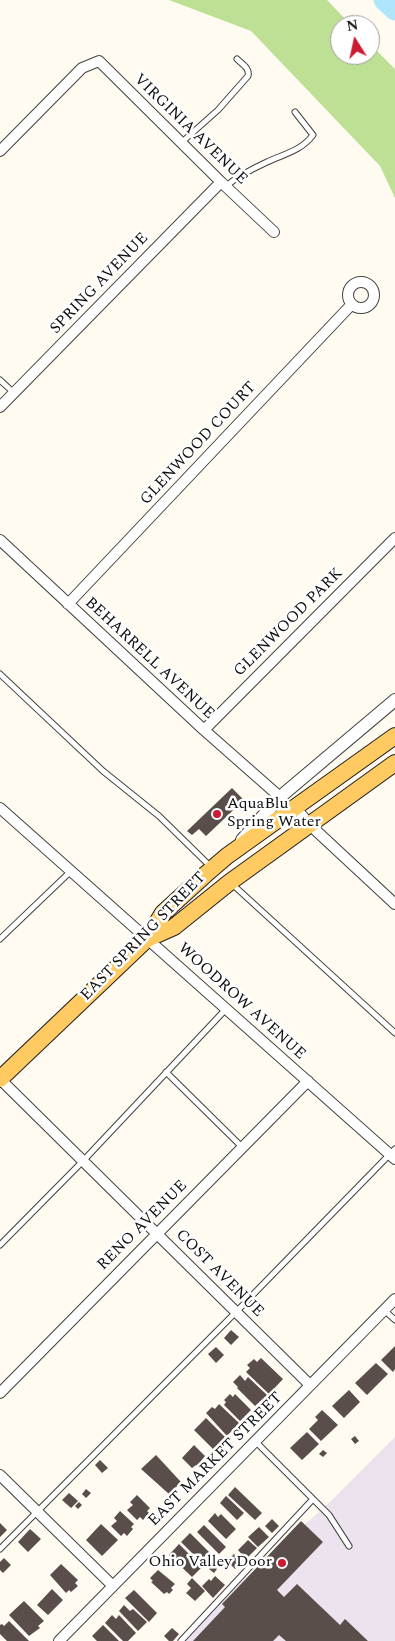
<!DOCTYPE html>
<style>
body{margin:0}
#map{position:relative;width:395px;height:1641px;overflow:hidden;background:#fffbf1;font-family:Spectral,serif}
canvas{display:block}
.north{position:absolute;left:330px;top:15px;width:50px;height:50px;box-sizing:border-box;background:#fff;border:1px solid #9f9f9f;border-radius:50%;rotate:350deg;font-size:14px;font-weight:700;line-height:20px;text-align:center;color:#0f0f0f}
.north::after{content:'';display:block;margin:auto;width:18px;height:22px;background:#cc1a32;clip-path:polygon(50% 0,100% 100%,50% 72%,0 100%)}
</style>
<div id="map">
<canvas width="395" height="1641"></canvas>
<div class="north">N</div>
</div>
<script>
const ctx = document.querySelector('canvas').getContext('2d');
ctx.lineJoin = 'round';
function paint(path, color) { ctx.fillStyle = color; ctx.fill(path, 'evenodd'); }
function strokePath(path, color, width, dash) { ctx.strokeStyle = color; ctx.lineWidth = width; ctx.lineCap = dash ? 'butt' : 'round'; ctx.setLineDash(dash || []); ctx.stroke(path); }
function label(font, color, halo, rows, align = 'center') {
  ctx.font = font + ' Spectral,serif'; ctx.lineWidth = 5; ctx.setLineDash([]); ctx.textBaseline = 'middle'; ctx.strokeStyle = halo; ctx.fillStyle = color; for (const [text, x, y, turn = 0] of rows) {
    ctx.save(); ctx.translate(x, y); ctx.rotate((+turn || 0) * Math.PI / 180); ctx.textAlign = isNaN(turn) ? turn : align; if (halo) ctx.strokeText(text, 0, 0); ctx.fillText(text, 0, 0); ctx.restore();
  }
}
paint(new Path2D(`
 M395,1437V1641H182L179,1638L331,1501Z`), '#ece3ee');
paint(new Path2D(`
 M169,0H327L351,25H340V55H370V44L395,69V198L380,166L251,31Z`), '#bde094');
strokePath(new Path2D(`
 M384,0L395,10`), '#b0e6fb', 21);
paint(new Path2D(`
 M232,788L244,800L206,836L199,829L192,835L187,831Z
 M231,1330L239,1337L231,1345L224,1338Z
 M395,1346V1369L393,1372L381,1360Z
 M216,1347L224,1355L216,1363L208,1354Z
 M261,1358L283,1379L269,1394L246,1372L250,1368L247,1365L254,1359L257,1362Z
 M376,1363L388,1374L367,1395L355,1383Z
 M240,1375L245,1381L248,1377L267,1395L255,1406L237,1388L238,1387L233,1382Z
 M349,1390L360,1402L344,1418L332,1406Z
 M230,1394L233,1397L235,1394L251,1410L240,1421L224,1405L226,1402L224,1400Z
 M219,1404L239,1423L227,1436L206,1413L212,1407L215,1409Z
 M322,1410L338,1425L321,1441L309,1429L318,1420L315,1417Z
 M206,1418L225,1437L213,1449L194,1430Z
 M307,1432L319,1444L302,1460L290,1448Z
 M355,1436L359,1441L355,1444L351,1439Z
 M194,1445L205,1456L201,1461L203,1463L199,1468L196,1465L192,1468L182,1458Z
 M323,1450L327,1453L323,1457L319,1454Z
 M156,1455L181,1482L169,1494L141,1469Z
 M100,1460L108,1468L102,1473L95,1465Z
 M235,1487L262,1513L255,1520L228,1495Z
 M86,1489L91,1493L86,1498L82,1494Z
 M69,1493L78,1501L71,1508L62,1500Z
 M137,1495L150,1508L147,1511L149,1513L143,1520L140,1517L137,1520L127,1510L133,1505L130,1502Z
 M226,1496L244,1513L237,1520L220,1503Z
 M79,1502L82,1505L78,1509L75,1506Z
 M120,1511L134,1524L131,1527L133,1529L127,1536L124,1533L121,1536L111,1526L117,1521L114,1518Z
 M215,1513L218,1517L221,1514L236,1529L226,1539L208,1521Z
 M272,1519L279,1526L272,1533L265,1526Z
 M301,1521L323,1542L277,1590L284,1597L297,1584L340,1625L345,1619L368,1641H286L279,1635L273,1641H193L225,1607L222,1604Z
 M0,1523L7,1530L0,1537Z
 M101,1524L118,1540L102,1556L86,1540Z
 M204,1525L226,1547L219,1554L197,1532Z
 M259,1527L269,1537L258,1547L248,1537Z
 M30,1529L41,1539L28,1552L18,1542Z
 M190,1533L209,1552L200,1561L181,1542Z
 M248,1540L257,1548L246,1559L238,1550Z
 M179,1544L202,1567L192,1577L169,1555Z
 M234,1554L242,1562L235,1569L227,1561Z
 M4,1558L11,1565L3,1573L0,1570V1562Z
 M61,1564L78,1580L75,1583L78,1586L71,1592L69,1590L66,1593L50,1575Z
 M213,1565L217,1569L214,1573L209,1569Z
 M158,1570L175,1584L171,1588L173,1590L169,1594L167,1592L164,1594L151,1582L153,1581L150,1578Z
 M215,1576L225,1585L213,1598L202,1586L209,1579L211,1581Z
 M192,1578L205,1591L195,1601L186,1593L191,1588L187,1584Z
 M52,1589L63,1600L48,1615L37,1605Z
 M134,1590L157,1613L149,1622L125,1598Z
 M24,1601L44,1621L38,1626L40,1628L29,1636L9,1615Z
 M124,1605L130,1611L133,1609L147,1622L138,1631L119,1611Z
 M112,1615L116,1619L119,1615L136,1633L128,1641H123L105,1623Z
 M9,1621L29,1641H7L0,1634V1625L2,1624L4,1626Z
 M103,1625L119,1641H97L92,1636Z
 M172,1628L179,1634L173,1641H169L164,1636Z`), '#594e4a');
const service = new Path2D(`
 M182,142L218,110L248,76C250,68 242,64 237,59
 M226,186C238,176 252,169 267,162C284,154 301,151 313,135L295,112
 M0,380L14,393
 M0,674L103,771L159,816L210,866
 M231,883L395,1033
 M0,939L71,871
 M166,1072L242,1147
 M0,1245L83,1161L226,1009
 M384,1310L395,1320
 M255,1441L329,1515L349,1546
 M0,1549L236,1312L395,1149
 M181,1641L313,1499`);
const minor = new Path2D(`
 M0,151L82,68L99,61L221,182L274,232
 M348 295a13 13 0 1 1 26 0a13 13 0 1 1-26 0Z
 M0,407L221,182
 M0,540L204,730L280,797
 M68,604L352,304
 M204,730L395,538
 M295,807L310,825L395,904
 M0,808L395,1159
 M0,1079L310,1385
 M0,1393L308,1081
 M0,1475L113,1586
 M59,1641L395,1299`);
const tertiary = new Path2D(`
 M242,840L280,797L395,700`);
const primary = new Path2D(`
 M147,939L174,927L230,882L395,763
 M0,1079L147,939L163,913L206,874L227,856L395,736`);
strokePath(service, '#424242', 7);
strokePath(minor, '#424242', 12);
strokePath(tertiary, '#424242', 14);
strokePath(primary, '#202020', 18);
strokePath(service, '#fff', 5);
strokePath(minor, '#fff', 10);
strokePath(tertiary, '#fff', 12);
strokePath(primary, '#ffca61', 16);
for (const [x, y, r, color] of [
 [217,814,5,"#cc1a32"],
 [282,1563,5,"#cc1a32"]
]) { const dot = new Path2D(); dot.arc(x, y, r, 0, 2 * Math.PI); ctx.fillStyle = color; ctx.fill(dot); strokePath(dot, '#fff', 2); }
label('16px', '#0f0f0f', '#fff', [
 ["VIRGINIA AVENUE",190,130,44],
 ["SPRING AVENUE",100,284,-46],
 ["GLENWOOD COURT",199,444,-47],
 ["GLENWOOD PARK",289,623,-45],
 ["BEHARRELL AVENUE",149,659,43],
 ["EAST SPRING STREET",144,937,-46],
 ["WOODROW AVENUE",241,1002,42],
 ["RENO AVENUE",143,1226,-45],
 ["COST AVENUE",219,1274,45],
 ["EAST MARKET STREET",216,1460,-45]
]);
label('16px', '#0f0f0f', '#fff', [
 ["AquaBlu",227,805],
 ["Spring Water",227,823],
 ["Ohio Valley Door",272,1563,"right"]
], 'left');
</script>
